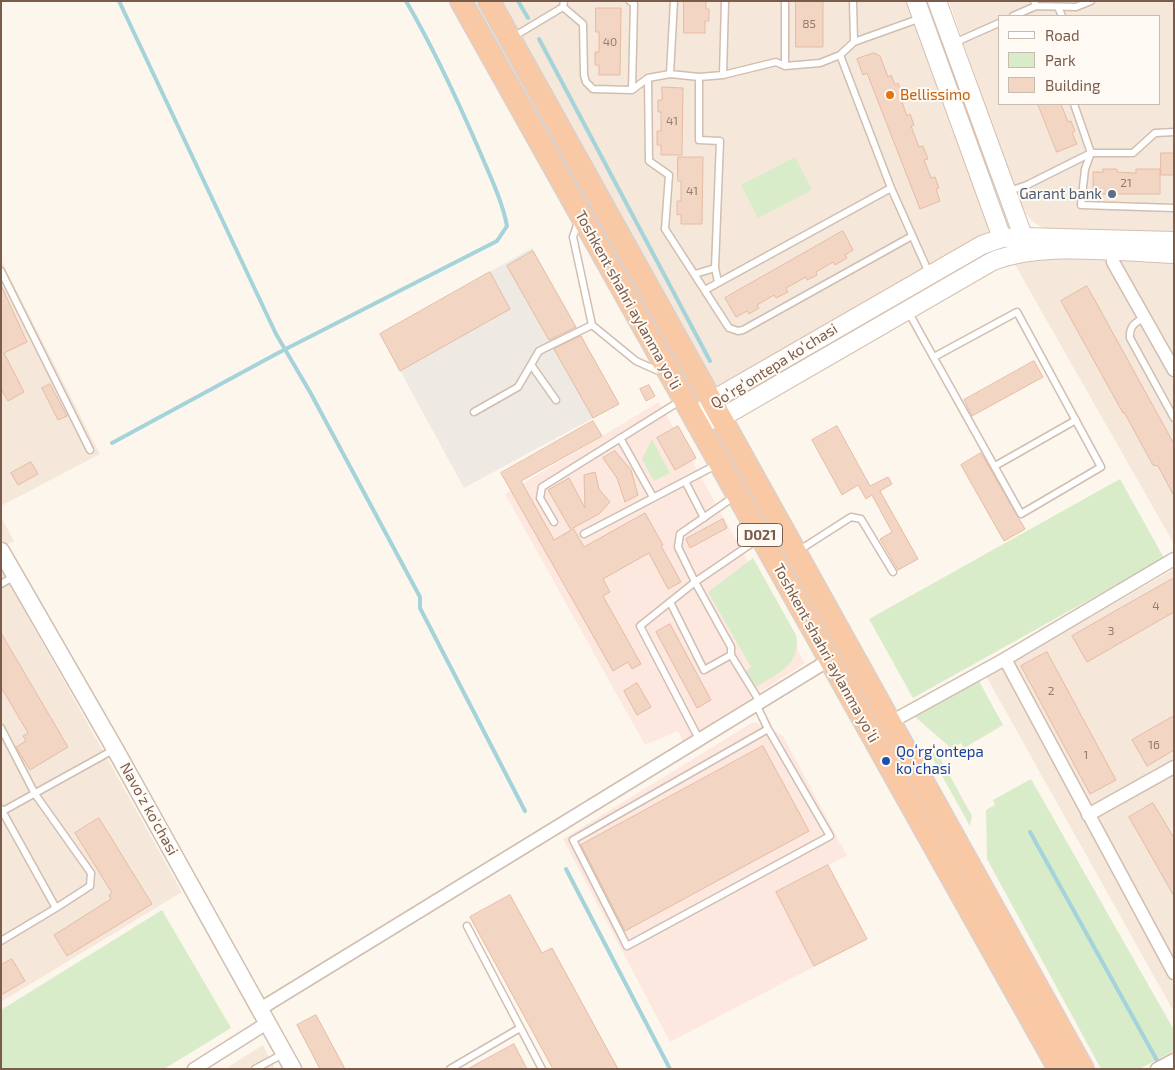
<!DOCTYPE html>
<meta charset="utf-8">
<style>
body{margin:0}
#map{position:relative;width:1175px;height:1070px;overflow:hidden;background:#fdf6ec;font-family:"Exo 2",sans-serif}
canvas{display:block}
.frame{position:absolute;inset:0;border:2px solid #7a5c4d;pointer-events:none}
.legend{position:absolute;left:998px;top:15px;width:162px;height:90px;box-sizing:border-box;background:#fffaf3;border:1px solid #cabbb1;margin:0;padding:6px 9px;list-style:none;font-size:15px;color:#7a5c4d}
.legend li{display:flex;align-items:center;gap:10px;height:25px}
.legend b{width:25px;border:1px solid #cabbb1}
</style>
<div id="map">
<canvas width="1175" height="1070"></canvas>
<div class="frame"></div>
<ul class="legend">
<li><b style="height:6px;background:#fff"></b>Road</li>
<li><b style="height:14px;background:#d8ecc9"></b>Park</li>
<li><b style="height:14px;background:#f3d5c3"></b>Building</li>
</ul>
</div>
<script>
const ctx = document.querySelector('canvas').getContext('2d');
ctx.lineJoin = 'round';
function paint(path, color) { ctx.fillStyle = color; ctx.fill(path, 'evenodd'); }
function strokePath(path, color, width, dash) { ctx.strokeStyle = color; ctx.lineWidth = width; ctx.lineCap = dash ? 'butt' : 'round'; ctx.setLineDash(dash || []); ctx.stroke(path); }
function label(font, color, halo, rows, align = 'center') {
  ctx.font = font + ' "Exo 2",sans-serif'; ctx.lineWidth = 4; ctx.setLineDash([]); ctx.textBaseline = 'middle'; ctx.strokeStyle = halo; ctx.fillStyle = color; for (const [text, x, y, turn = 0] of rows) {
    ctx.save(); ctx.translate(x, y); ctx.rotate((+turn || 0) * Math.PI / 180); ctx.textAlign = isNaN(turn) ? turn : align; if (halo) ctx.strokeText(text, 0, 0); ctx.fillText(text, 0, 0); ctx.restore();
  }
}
paint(new Path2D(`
 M489,1H916L1002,238L711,401Z
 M949,1H1174V234L1048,231L1032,221L1021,207L1010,178ZM999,16H1159V104H999Z
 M1053,257L1174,260V544L1014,263Z
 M1,260L100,454L1,506Z
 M1,517L14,541L1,548Z
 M1,569L182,892L1,1002Z
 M1174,569V1012L986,676Z
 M263,1045L275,1069H225Z`), '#f5e8da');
paint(new Path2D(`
 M659,402L805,663L683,742L678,731L645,745L505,494Z
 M753,722L769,727L783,736L847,856L828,865L867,939L670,1042L563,839Z`), '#fde8e0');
paint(new Path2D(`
 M532,248L619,404L464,488L380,334Z`), '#efe9e4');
paint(new Path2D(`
 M795,157L812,190L758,218L741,185Z
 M652,439L670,473L654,481L642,459Z
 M1120,479L1164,558L913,698L869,619Z
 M753,558L796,635C802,664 777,674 756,687L746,672L751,667L708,592Z
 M979,681L1003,725L964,748L961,743L951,748L914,716Z
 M926,747L939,756L972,816L970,826Z
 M1031,779L1174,1030V1051L1139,1069H1101L987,859L986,810L995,805L993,800Z
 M162,910L231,1028L164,1069H1V1010Z`), '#d8ecc9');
strokePath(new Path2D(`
 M119,1L276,334L310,392L420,597V608L525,811
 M518,1L528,18
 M539,39L710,361
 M112,443L278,353L497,241L507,226C502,200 490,176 480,152C458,101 434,49 406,1
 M1030,832L1159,1064
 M566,869L670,1069`), '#a5d3da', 4);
const building = new Path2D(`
 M684,1H706V9H709V21H705V33H684Z
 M796,1H823V47H796Z
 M596,8H621L620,75H599V65H595V52H599V32H596Z
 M874,53L880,56L888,77L891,75L895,85L898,83L903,96L900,97L907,116L910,114L914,125L911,126L919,147L923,146L928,159L924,160L931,178L935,177L939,188L936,189L940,201L920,209L867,73L863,75L857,59Z
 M662,87L683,88L682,155H661V145H657V131H661V112H658V100H662Z
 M1038,104H1061L1068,122L1071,121L1075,131L1072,133L1077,144L1057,152Z
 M1161,153H1174V175H1161Z
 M678,157H703L702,224H681V214L677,215V201H681V181H678Z
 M1103,169H1117V172L1136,173V169H1160V194H1093V172H1103Z
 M843,231L853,250L845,255L847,258L835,265L833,262L816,272L817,275L807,280L806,277L786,288L788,292L776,298L774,295L757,305L759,308L749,314L747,311L736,317L725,298Z
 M533,251L576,327L549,340L507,266Z
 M490,272L510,309L400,371L380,334Z
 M1,285L27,342L4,353L24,392L8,401L1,389Z
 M1087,286L1174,444V496L1158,466L1153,465L1124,412L1123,413L1061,301Z
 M581,336L619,404L593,418L554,349Z
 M1034,361L1043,377L972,416L964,400Z
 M50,384L67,416L58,420L42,388Z
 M649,385L655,396L646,401L640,389Z
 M593,421L602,436L521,481L554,540L571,530L548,490L569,478L585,508L584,475L595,472L599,489L610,502L599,514L573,528L584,547L645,513L663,545L661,546L681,582L668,589L649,553L603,579L610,592L603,596L641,664L632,669L628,662L613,671L501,473Z
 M678,426L696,458L675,470L657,438Z
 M837,426L870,486L888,477L892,484L880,491L918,559L898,570L880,539L892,532L872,495L866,499L858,485L842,495L812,440Z
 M615,451L631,470L638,495L625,502L617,478L603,458Z
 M981,453L1025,529L1004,541L961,465Z
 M31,462L38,474L18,485L11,473Z
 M723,519L727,528L690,548L686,539Z
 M1174,578V612L1087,662L1072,636Z
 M670,624L711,700L697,708L656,632Z
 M1,633L68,747L30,770L16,747L26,741L23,736L28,733L1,687Z
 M1047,652L1116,780L1090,794L1021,666Z
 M637,683L651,707L637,715L624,691Z
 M1174,716V750L1147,766L1132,740Z
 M763,746L809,831L625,931L581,845Z
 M1153,803L1174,838V896L1129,817Z
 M99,818L152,904L67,956L54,935L111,899L109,895L112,893L75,833Z
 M828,865L867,939L814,966L776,892Z
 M510,895L542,953L552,948L618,1069H553L470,917Z
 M12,959L25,981L1,995V965Z
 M316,1015L345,1069H320L297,1025Z
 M514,1044L527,1069H468Z`);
paint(building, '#f3d5c3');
strokePath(building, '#e6bba3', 1);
const service = new Path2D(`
 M630,1L634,4L632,90
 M674,1L670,74L648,78L649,161L669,175L665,229L729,328L738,331L743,330L912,236
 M853,1L854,42
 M1034,1L1036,6L1076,7L1091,1
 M563,7L583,24L584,75L586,82L593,89L632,90L648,78
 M1058,7L1062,16
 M1013,16L1036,6
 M513,37L563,7L564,1
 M954,43L999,23
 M840,55L891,188L929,273
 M785,66V1
 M670,74L699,77L723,75L776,62L785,66L820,63L840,55L854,42L921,18
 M723,75L725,1
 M699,77V140L720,141L715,268L718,282
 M1074,104L1091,153L1085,169L1081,205L1174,208
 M1009,191L1027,185L1091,153H1133L1155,133L1174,132
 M578,222L573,237L592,325L636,361L663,373
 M1,271L90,450
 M695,274L715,268
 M705,290L891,188
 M908,311L920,333L1021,514L1101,467L1017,312L934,357
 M1144,317C1135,323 1129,326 1130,338L1174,418
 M532,366L556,400
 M474,412L518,387L539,351L592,325
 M620,438L653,497
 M995,466L1076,420
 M685,481L704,518
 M554,522L540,498L542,487L680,401
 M584,534L716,465
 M798,551L851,517L861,519L893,572
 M1,584L15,576
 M670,602L704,670L731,655V647L695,582L678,547L680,534L735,496
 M731,655L760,702
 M756,704L768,729L830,836L627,946L573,840L768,729
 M1,728L35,794L91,873L90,886L56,908
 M699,739L640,626L695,582L758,539
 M1,809L56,908L1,941
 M3,811L115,749
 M467,926L542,1069
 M255,1069L283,1054
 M450,1069L520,1028`);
const minor = new Path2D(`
 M1112,252L1113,262L1174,370
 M1174,559L1005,659L1174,973
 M889,723L1005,659
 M1088,815L1174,767
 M260,1009L829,660
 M194,1069L267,1023
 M1157,1069L1174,1060`);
const tertiary = new Path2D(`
 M1,551L115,749L293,1069`);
const secondary = new Path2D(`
 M916,1L1002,238
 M937,1L1027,247
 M709,420L721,418L991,262C1039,241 1120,252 1174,254
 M696,421L711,401L982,245L1002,238L1023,237L1174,241`);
const trunk = new Path2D(`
 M461,1L1059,1069
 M489,1L1083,1069`);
strokePath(service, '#d1beb0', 9);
strokePath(minor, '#d1beb0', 15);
strokePath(tertiary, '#d1beb0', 19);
strokePath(secondary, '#d6c0b0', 20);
strokePath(trunk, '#dad1cd', 24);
strokePath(service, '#fff', 6);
strokePath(minor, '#fff', 12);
strokePath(tertiary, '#fff', 16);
strokePath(secondary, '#fff', 18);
strokePath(trunk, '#f9c8a4', 21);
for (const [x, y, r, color] of [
 [890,95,5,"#e8710a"],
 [1112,194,5,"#5c6f8a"],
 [886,761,5,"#1a4fb4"]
]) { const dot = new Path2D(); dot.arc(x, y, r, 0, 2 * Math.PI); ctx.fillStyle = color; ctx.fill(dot); strokePath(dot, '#fffaf3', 2); }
label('12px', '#987a6a', null, [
 ["85",809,24],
 ["40",610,42],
 ["41",672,121],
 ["21",1126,183],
 ["41",692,191],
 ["4",1156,606],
 ["3",1111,631],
 ["2",1051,691],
 ["16",1154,745],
 ["1",1086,755]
]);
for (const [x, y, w] of [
 [760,535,45]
]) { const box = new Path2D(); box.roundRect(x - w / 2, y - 11.5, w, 23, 4); ctx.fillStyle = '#fffaf3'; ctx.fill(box); strokePath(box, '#7a5c4d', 1); }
label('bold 14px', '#7a5c4d', null, [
 ["D021",760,535]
]);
label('15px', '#c56008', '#fffaf3', [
 ["Bellissimo",900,95]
], 'left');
label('15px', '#4e5e75', '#fffaf3', [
 ["Garant bank",1102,194]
], 'right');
label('15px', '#7a5c4d', '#fffaf3', [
 ["Toshkent shahri aylanma yoʻli",628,300,61],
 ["Qoʻrgʻontepa koʻchasi",774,366,-32],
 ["Toshkent shahri aylanma yoʻli",826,653,61],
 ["Navo'z ko'chasi",149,809,61]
]);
label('15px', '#164399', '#fffaf3', [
 ["Qoʻrgʻontepa",896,752],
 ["koʻchasi",896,769]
], 'left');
</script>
